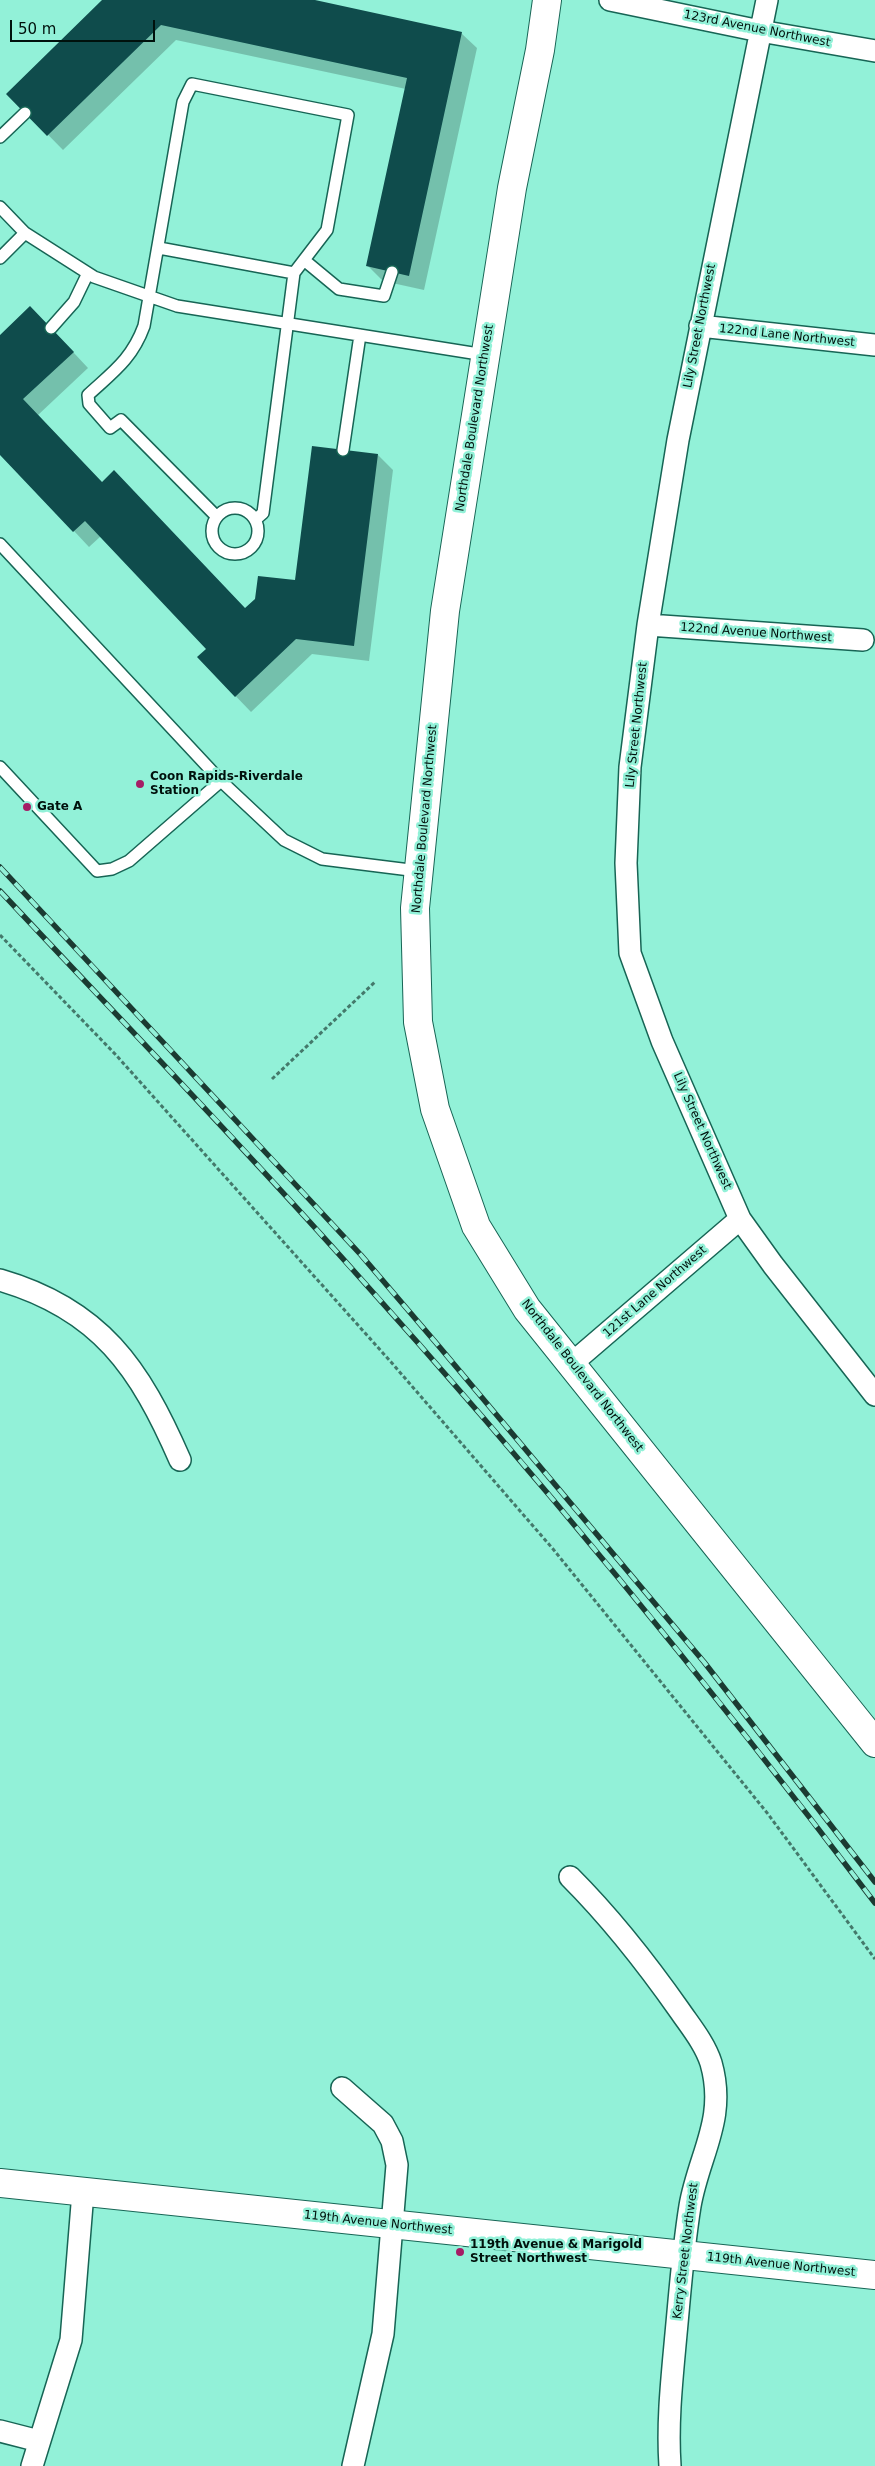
<!DOCTYPE html>
<style>
body{margin:0}
#map{position:relative;width:875px;height:2466px;overflow:hidden;background:#92f1d8;font-family:"DejaVu Sans",sans-serif}
canvas{display:block}
.scale{position:absolute;left:10px;top:20px;width:145px;height:22px;box-sizing:border-box;border:2px solid #00110c;border-top:0;padding-left:6px;font-size:15px;line-height:18px;white-space:nowrap;color:#00110c;-webkit-text-stroke:4px #92f1d8;paint-order:stroke}
</style>
<div id="map">
<canvas width="875" height="2466"></canvas>
<div class="scale">50 m</div>
</div>
<script>
const ctx = document.querySelector('canvas').getContext('2d');
ctx.lineJoin = 'round';
function paint(path, color) { ctx.fillStyle = color; ctx.fill(path, 'evenodd'); }
function strokePath(path, color, width, dash) { ctx.strokeStyle = color; ctx.lineWidth = width; ctx.lineCap = dash ? 'butt' : 'round'; ctx.setLineDash(dash || []); ctx.stroke(path); }
function label(font, color, halo, rows, align = 'center') {
  ctx.font = font + ' "DejaVu Sans",sans-serif'; ctx.lineWidth = 5; ctx.setLineDash([]); ctx.textBaseline = 'middle'; ctx.strokeStyle = halo; ctx.fillStyle = color; for (const [text, x, y, turn = 0] of rows) {
    ctx.save(); ctx.translate(x, y); ctx.rotate((+turn || 0) * Math.PI / 180); ctx.textAlign = isNaN(turn) ? turn : align; if (halo) ctx.strokeText(text, 0, 0); ctx.fillText(text, 0, 0); ctx.restore();
  }
}
paint(new Path2D(`
 M104,0H309L461,33L477,48L424,290L383,281L368,266L406,89L176,40L63,150L8,94Z
 M46,323L88,368L38,415L102,483L245,609L296,582L378,455L393,470L369,661L312,654L251,712L199,658L208,649L101,536L89,547L74,531L0,454V336Z`), '#0003');
paint(new Path2D(`
 M102,0H315L462,32L409,276L366,266L407,78L161,25L47,136L6,94Z
 M30,306L74,352L23,399L102,482L114,470L245,608L255,599L258,576L295,580L312,446L378,454L354,646L296,639L235,697L197,657L206,649L85,521L73,532L0,455V335Z`), '#0f4c4c');
const service = new Path2D(`
 M0,137L25,113
 M0,207L25,233L0,258
 M25,233L94,277L177,306L485,355
 M159,248L294,273
 M304,260L339,289L384,296L392,272
 M51,328L74,302L88,273
 M343,450L360,335
 M212 531a23 23 0 1 1 46 0a23 23 0 1 1-46 0Z
 M217,517L121,420L110,428L89,404L88,395C113,372 132,359 144,326L183,102L192,84L348,115L327,230L294,273L263,513L255,520
 M0,544L221,781L284,840L322,859L418,871
 M0,767L97,871L112,869L129,861L221,781`);
const minor = new Path2D(`
 M610,0L760,31L875,51
 M767,0L678,440L648,625L630,767L626,863L630,953L662,1041L740,1219L773,1265L875,1395
 M700,326L875,345
 M648,625L863,640
 M0,1280C100,1309 140,1368 180,1460
 M570,1365L740,1219
 M570,1877C611,1918 647,1964 680,2011C691,2027 705,2044 711,2063C727,2119 699,2154 690,2206C683,2249 680,2292 676,2334C672,2378 667,2422 670,2466
 M342,2088L383,2124L392,2141L397,2165L383,2334L353,2466
 M0,2431L39,2441
 M32,2466L71,2340L83,2192`);
const tertiary = new Path2D(`
 M547,0L540,50L512,188L445,611L415,908L418,1022L435,1109L476,1226L527,1309L875,1743
 M0,2183L875,2275`);
strokePath(service, '#176555', 14);
strokePath(minor, '#176555', 24);
strokePath(tertiary, '#176555', 30);
strokePath(new Path2D(`
 M0,935L116,1055L391,1362L553,1549L768,1814L875,1959
 M272,1079L376,981`), '#44796b', 3, [4, 2.5]);
strokePath(service, '#fff', 11);
strokePath(minor, '#fff', 21);
strokePath(tertiary, '#fff', 28);
const rail = new Path2D(`
 M0,867L361,1255L437,1344L704,1662L875,1882
 M0,891C118,1017 238,1141 353,1270C536,1473 710,1685 875,1903`);
strokePath(rail, '#1b3b32', 5.5);
strokePath(rail, '#92f1d8', 4, [11]);
for (const [x, y, r, color] of [
 [140,784,5,"#a51d65"],
 [27,807,5,"#a51d65"],
 [460,2252,5,"#a51d65"]
]) { const dot = new Path2D(); dot.arc(x, y, r, 0, 2 * Math.PI); ctx.fillStyle = color; ctx.fill(dot); strokePath(dot, '#92f1d8', 2); }
label('12px', '#00110c', '#92f1d8', [
 ["123rd Avenue Northwest",757,29,11],
 ["Lily Street Northwest",700,326,-79],
 ["122nd Lane Northwest",787,336,6],
 ["Northdale Boulevard Northwest",475,418,-81],
 ["122nd Avenue Northwest",756,633,4],
 ["Lily Street Northwest",637,725,-84],
 ["Northdale Boulevard Northwest",425,819,-85],
 ["Lily Street Northwest",702,1131,66],
 ["121st Lane Northwest",655,1292,-41],
 ["Northdale Boulevard Northwest",582,1376,52],
 ["119th Avenue Northwest",378,2223,6],
 ["Kerry Street Northwest",686,2251,-83],
 ["119th Avenue Northwest",781,2265,6]
]);
label('bold 12px', '#00110c', '#92f1d8', [
 ["Coon Rapids-Riverdale",150,777],
 ["Station",150,791],
 ["Gate A",37,807],
 ["119th Avenue & Marigold",470,2245],
 ["Street Northwest",470,2259]
], 'left');
</script>
